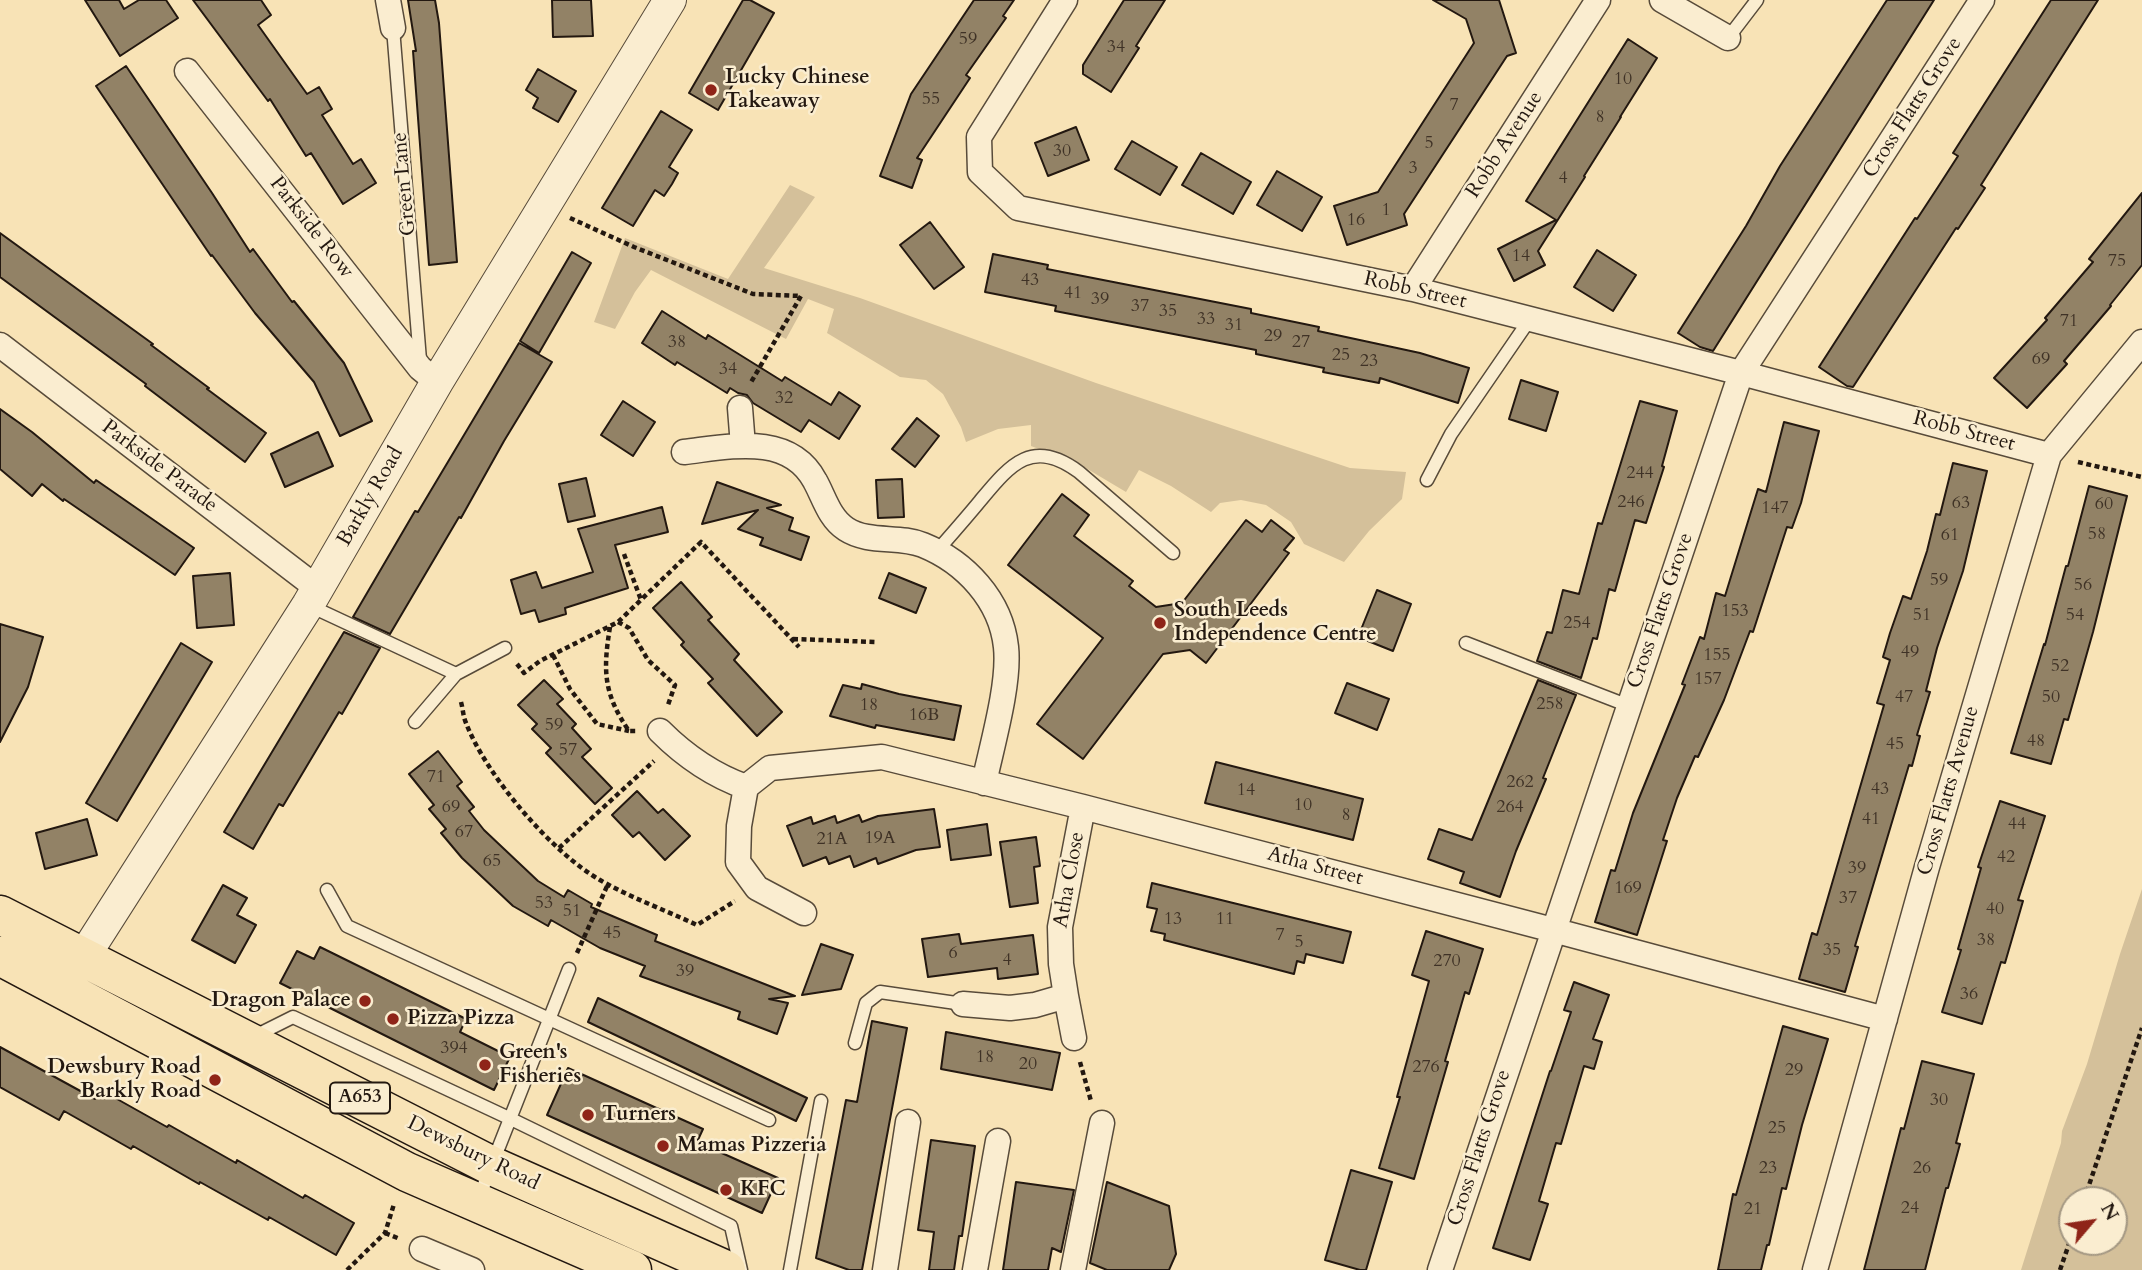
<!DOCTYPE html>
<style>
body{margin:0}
#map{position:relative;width:2142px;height:1270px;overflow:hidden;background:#f8e3b6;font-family:Cardo,serif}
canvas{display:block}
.north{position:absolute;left:2058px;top:1186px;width:70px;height:70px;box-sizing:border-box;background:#faedd0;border:2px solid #a49883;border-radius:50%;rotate:61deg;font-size:19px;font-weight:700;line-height:28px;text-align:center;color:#231810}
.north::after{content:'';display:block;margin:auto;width:24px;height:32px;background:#8f2418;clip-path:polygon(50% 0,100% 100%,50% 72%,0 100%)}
</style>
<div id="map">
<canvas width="2142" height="1270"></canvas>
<div class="north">N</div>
</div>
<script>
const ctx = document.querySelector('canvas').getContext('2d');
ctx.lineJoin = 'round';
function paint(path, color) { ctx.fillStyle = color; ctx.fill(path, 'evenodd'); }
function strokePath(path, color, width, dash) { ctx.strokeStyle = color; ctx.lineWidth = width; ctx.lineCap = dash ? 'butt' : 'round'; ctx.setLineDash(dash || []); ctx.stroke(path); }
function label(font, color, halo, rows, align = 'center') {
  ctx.font = font + ' Cardo,serif'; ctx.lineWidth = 5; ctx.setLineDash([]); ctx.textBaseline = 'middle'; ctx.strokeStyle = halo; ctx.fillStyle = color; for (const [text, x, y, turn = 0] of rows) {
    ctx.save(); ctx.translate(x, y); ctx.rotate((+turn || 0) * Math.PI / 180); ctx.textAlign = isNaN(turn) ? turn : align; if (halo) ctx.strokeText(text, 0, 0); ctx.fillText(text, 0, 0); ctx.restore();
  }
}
paint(new Path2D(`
 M790,185L815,197L764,268L860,298L1096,383L1350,468L1406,472L1402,499L1369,531L1344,562L1304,544L1291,522L1266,505L1241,500L1220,503L1211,512L1171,486L1139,470L1126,492L1079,464L1031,446V425L998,429L966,442L961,427L943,394L926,380L900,377L827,333L834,309L808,299L786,339L651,270L635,292L615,329L594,322L625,238L728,279Z
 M2142,889V1270H2021L2061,1143L2062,1131L2087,1064L2120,954ZM2114,1200V1242H2072V1200Z`), '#d4c09a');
const building = new Path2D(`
 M85,0H119L124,9L139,0H166L178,18L120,56Z
 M193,0H261L271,15L258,25L307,94L319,87L332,109L322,115L353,164L361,159L376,183L343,204L311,153L306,156L270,99L268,101Z
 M408,0H435L439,23L457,262L429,265L413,51H416Z
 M552,0H591L593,36L553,37Z
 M743,0H750L774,13L718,110L689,93Z
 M974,0H1014L1003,16L1006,18L966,75L970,78L917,158L922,160L912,188L880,176L911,94Z
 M1124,0H1165L1136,46L1139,48L1111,92L1083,74V65Z
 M1433,0H1499L1516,53L1507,56L1404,214L1407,225L1347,245L1334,206L1378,192L1474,43L1466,19Z
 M1887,0H1934L1713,351L1700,347L1678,333L1746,226L1780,166Z
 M2051,0H2098L1981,185L1985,188L1958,229L1956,228L1853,387L1847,386L1819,367L1915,218L1917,219L1938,187L1958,156L1953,153Z
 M1628,39L1657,58L1620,117H1621L1584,176L1585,177L1538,251L1545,265L1514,281L1498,249L1556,220L1526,201Z
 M126,66L212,193L250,252L253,249L292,302L294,301L344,363L372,421L340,436L314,382L255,313L212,255L211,256L96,86Z
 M538,69L576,91L558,122L533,108L538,98L526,90Z
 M661,111L692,130L669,167L678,173L672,184L664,196L655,190L633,226L602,208Z
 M1076,127L1089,160L1048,176L1035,143Z
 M1132,141L1177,167L1160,195L1115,169Z
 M1201,153L1251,182L1233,214L1182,185Z
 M1277,171L1322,197L1302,231L1257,205Z
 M2142,193V265L2110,305L2111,306L2064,361L2067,364L2027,408L1994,378L2047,320L2045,318L2093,262L2089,259Z
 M930,222L964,267L934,289L900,245Z
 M0,233L153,344L151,345L209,388L207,389L266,433L245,462L145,386L146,384L0,277Z
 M1597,250L1636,275L1613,311L1574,287Z
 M572,252L591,263L539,353L520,341Z
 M993,254L1048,265L1047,269L1251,309V313L1319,327L1318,331L1420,353L1469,368L1458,403L1380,378L1379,383L1323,372L1324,368L1256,354V350L1055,311L1056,306L985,292Z
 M662,311L706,339L708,335L782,381L785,377L831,405L839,392L860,406L839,439L809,420L801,432L753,403L747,395L738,393L730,388L727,393L677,362L675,365L642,343Z
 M519,343L552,362L504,441L461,518L459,517L390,634L353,617L415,511L418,512Z
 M1521,380L1558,392L1546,431L1509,419Z
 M623,401L655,422L633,456L601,435Z
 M1640,401L1677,411L1662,466L1664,467L1646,523L1635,520L1615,591L1609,589L1597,639L1593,638L1581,678L1537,661L1547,632L1552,633L1563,590L1579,594L1598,523L1602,524Z
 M0,409L32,432L94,483L96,480L194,548L175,575L64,499L63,501L42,484L32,496L0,469Z
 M917,418L939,436L915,467L892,449Z
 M1784,422L1819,431L1801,503L1792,528L1787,527L1753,632L1750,631L1724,700L1698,757L1695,756L1677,798L1663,840L1667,841L1637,935L1595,922L1611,870L1615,871L1633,813L1685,685L1682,684L1700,637L1704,639L1716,593L1725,596L1758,489L1766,492Z
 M318,432L333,466L285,487L271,454Z
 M1953,463L1987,471L1963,571L1937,648L1926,691L1930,692L1917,735L1920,736L1912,766L1909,765L1855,946L1858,947L1845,992L1799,979L1812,933L1817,935L1884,705L1877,703L1890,660L1883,657L1890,633L1903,596L1911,599L1927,551L1936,514L1940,515Z
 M586,478L595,516L568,522L559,484Z
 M902,479L904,517L878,518L876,480Z
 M717,482L781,505L767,508L793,518L789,530L809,537L801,560L760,545L763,538L738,529L758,510L702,524Z
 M2089,486L2127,496L2093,632L2068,720L2064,719L2051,764L2011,753L2044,644L2045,645L2066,566H2068Z
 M1062,494L1089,515L1074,536L1133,581L1129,586L1156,607L1182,603L1246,520L1262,532L1271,520L1294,538L1284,550L1289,553L1206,663L1190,650L1163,654L1083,759L1037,724L1103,638L1008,565Z
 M662,507L668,532L615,545L628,588L565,608L566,614L539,622L535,610L521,614L511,580L536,572L542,588L593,572L578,529Z
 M230,573L234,625L197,628L193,576Z
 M889,573L926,588L916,613L879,598Z
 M681,582L712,617L708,620L739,654L734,660L782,712L757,736L708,683L713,679L681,645L684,642L653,608Z
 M1377,590L1411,604L1393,651L1358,637Z
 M0,624L43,637L28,687L0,742Z
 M344,632L380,648L342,714L339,712L283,806L279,804L253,849L224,832Z
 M181,643L212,662L117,821L86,803Z
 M544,680L563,699L557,704L576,724L572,728L591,749L582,757L612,788L595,804L546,753L551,748L532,729L537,724L518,705Z
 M1538,680L1576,695L1543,778L1546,779L1516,851L1500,897L1460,883L1464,872L1428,859L1439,829L1472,840Z
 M1347,683L1389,699L1377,730L1335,713Z
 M862,684L899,694L961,706L954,740L876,725L875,728L830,716L843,685L861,689Z
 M438,751L462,782L457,786L474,807L469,811L484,830L538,881L564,897L568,890L592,904L591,907L657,935L655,941L795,996L769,999L788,1003L777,1034L738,1019L740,1012L640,976L645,966L600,948L551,920L548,926L513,906L462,858L441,833L446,829L429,809L434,805L409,774Z
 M1216,762L1363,799L1353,840L1205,803Z
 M637,791L658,813L663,809L690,836L665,860L639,832L633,837L612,815Z
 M2000,801L2045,816L2018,900L2023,901L2005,963L2001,962L1982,1024L1942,1012L1961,950L1958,949L1981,868L1978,867Z
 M934,809L940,847L916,850L878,864L876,858L854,867L850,856L829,864L826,857L803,866L787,826L811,817L813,824L835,816L837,823L859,815L862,822L878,816Z
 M87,819L97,855L45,869L36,833Z
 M987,824L991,855L951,860L947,830Z
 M1036,837L1040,866L1034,867L1038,903L1010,907L1000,842Z
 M1152,883L1351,932L1343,963L1306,954L1304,963L1297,961L1294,974L1164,940L1165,934L1151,931L1157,909L1147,907Z
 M223,885L247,898L237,915L256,925L235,963L192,940Z
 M1426,931L1483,949L1469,994L1465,992L1445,1061L1448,1062L1414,1179L1379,1168L1400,1097H1397L1429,981L1412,975Z
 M959,934L961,944L1033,935L1038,974L998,979L997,968L928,977L922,939Z
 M821,944L853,955L841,989L802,995Z
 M320,947L466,1019L460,1032L510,1057L494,1090L280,983L297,951L314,959Z
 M1574,982L1609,995L1593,1039L1602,1042L1594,1069L1584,1066L1561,1144L1556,1143L1539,1201L1548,1204L1530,1260L1493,1248L1550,1071H1551L1571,1012L1564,1010Z
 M598,998L807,1098L796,1121L588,1022Z
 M872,1021L907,1028L862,1270H849L816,1258L846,1100L857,1102Z
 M1783,1026L1828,1039L1802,1125L1786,1189L1782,1188L1769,1245H1767L1761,1270H1718L1733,1194L1736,1195Z
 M946,1032L1060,1053L1052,1090L941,1069Z
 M0,1047L95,1099L101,1090L167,1127L169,1125L236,1163L237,1160L303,1198L305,1195L354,1223L336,1255L269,1217L268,1220L200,1182L199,1184L133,1146L131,1149L64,1111L59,1120L0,1087Z
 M1922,1061L1974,1074L1956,1143L1960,1144L1948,1188H1946L1925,1270H1864L1901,1128L1904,1129Z
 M568,1068L703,1129L697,1142L778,1178L762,1213L547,1115Z
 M931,1140L975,1146L962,1236H959L954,1270H929L934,1232L918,1230Z
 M1351,1170L1392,1182L1366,1270H1360L1325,1260Z
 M1016,1182L1074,1190L1061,1252L1052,1248L1048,1270H1003Z
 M1107,1182L1169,1206L1176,1254L1169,1270H1107L1090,1263Z`);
paint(building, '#928266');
strokePath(building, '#231810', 2);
const service = new Path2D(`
 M393,28L420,360
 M1728,38L1757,0
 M1427,480L1451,434L1530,319
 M937,551C951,535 966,518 980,501C1010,465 1032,437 1079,472L1173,553
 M308,605L456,674
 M1466,643L1629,706
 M415,722L456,674L505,648
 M327,890L347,926L769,1120
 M253,1037L293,1017L511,1119L731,1226L741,1270
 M855,1043L866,1003L880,992L963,1004
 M478,1200L569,969
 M790,1270L821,1101`);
const minor = new Path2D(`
 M388,0L393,28
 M1065,0L979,137L980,172L1018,208L1413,289L1741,373L2049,455
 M1662,0L1728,38
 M187,71L420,368L437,382
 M1413,289L1598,0
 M0,345L317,588
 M740,408L743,446
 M684,452C728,447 789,432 815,481C824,497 829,518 846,529C869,544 899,535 923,545C965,562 1001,600 1006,647C1010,684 992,745 984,783
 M660,731C685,756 712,775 746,787L770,768L882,757L1083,807L1553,930L1885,1019
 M746,787L739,826L738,862L757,888L804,913
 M1066,996L1074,1038
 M963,1004L1010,1008L1035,1005L1066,996L1061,964L1060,927L1083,807
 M422,1249L472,1270
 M885,1270L908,1122
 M975,1270L998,1141
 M1073,1270L1102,1123
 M1440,1270L1741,373L1982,0
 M1815,1270L1927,867L2049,455L2142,342`);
const tertiary = new Path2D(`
 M70,978L308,605L437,382L670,0`);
const primary = new Path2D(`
 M0,915L492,1166L726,1270
 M0,956L407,1172L632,1270`);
strokePath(service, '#584b3a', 15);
strokePath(minor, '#584b3a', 27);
strokePath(tertiary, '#584b3a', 34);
strokePath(primary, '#231810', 41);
strokePath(new Path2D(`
 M570,218L634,247L753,294L801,296L750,384
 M2078,462L2142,477
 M624,554L641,600
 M618,622L629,628L648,660L675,685L668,705
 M610,627C603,670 603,693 629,731H636
 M793,639L876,642
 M553,655L570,689L597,724L629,731
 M517,664L524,673L540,661L618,622L701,542L799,647
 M461,702C463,709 463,716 466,723C486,775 551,852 600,880C631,898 665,910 697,925L735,901
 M559,848L654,761
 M577,953L608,884
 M1080,1062L1091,1101
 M2084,1200L2142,1028
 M385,1233L400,1239
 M347,1270L385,1233L394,1204
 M2060,1270L2072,1235`), '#231810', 4.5, [5, 3.5]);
strokePath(service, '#faedd0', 12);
strokePath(minor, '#faedd0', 24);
strokePath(tertiary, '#faedd0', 32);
strokePath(primary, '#f8e3b6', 38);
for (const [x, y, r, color] of [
 [711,90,7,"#8f2418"],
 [1160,623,7,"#8f2418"],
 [365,1001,7,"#8f2418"],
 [393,1019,7,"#8f2418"],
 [485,1065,7,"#8f2418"],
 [215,1080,7,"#8f2418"],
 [588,1115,7,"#8f2418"],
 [663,1146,7,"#8f2418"],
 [726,1190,7,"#8f2418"]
]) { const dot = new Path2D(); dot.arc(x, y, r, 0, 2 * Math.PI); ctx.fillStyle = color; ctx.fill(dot); strokePath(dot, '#faedd0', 2.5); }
label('18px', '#3f3226', null, [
 ["59",968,40],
 ["34",1116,48],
 ["10",1623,80],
 ["55",931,100],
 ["7",1454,106],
 ["8",1600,118],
 ["5",1429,144],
 ["30",1062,152],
 ["3",1413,169],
 ["4",1563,179],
 ["1",1386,211],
 ["16",1356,221],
 ["14",1521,257],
 ["75",2117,262],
 ["43",1030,281],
 ["41",1073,294],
 ["39",1100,300],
 ["37",1140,307],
 ["35",1168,312],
 ["33",1206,320],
 ["71",2069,322],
 ["31",1234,326],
 ["29",1273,337],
 ["38",677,343],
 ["27",1301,343],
 ["25",1341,356],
 ["69",2041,360],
 ["23",1369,362],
 ["34",728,370],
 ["32",784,399],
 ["244",1640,474],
 ["246",1631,503],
 ["63",1961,504],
 ["60",2104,505],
 ["147",1775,509],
 ["58",2097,535],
 ["61",1950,536],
 ["59",1939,581],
 ["56",2083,586],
 ["153",1735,612],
 ["51",1922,616],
 ["54",2075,616],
 ["254",1577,624],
 ["49",1910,653],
 ["155",1717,656],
 ["52",2060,667],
 ["157",1708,680],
 ["47",1904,698],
 ["50",2051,698],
 ["258",1550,705],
 ["18",869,706],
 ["16B",924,716],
 ["59",554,726],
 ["48",2036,742],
 ["45",1895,745],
 ["57",568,751],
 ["71",436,778],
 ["262",1520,783],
 ["43",1880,790],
 ["14",1246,791],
 ["10",1303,806],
 ["69",451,808],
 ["264",1510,808],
 ["8",1346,816],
 ["41",1871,820],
 ["44",2017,825],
 ["67",464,833],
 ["19A",880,839],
 ["21A",832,840],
 ["42",2006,858],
 ["65",492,862],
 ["39",1857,869],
 ["169",1628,889],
 ["37",1848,899],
 ["53",544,904],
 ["40",1995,910],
 ["51",572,912],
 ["13",1173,920],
 ["11",1225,920],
 ["45",612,934],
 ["7",1280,936],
 ["38",1986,941],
 ["5",1299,943],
 ["35",1832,951],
 ["6",953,954],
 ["4",1007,961],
 ["270",1447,962],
 ["39",685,972],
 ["36",1969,995],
 ["394",454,1049],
 ["18",985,1058],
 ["20",1028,1065],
 ["276",1426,1068],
 ["29",1794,1071],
 ["30",1939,1101],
 ["25",1777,1129],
 ["23",1768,1169],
 ["26",1922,1169],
 ["24",1910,1209],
 ["21",1753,1210]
]);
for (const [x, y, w] of [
 [360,1098,60]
]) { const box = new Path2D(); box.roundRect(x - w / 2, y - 15.5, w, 31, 5); ctx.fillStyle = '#faedd0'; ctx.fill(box); strokePath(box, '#231810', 2); }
label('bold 19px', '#231810', null, [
 ["A653",360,1098]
]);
label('bold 21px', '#231810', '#faedd0', [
 ["Lucky Chinese",725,78],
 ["Takeaway",725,102],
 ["South Leeds",1174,611],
 ["Independence Centre",1174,635],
 ["Dragon Palace",351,1001,"right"],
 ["Pizza Pizza",407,1019],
 ["Green's",499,1053],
 ["Fisheries",499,1077],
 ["Dewsbury Road",201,1068,"right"],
 ["Barkly Road",201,1092,"right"],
 ["Turners",602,1115],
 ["Mamas Pizzeria",677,1146],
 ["KFC",740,1190]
], 'left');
label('21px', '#231810', '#faedd0', [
 ["Cross Flatts Grove",1913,108,-57],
 ["Robb Avenue",1505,145,-57],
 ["Green Lane",405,184,-95],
 ["Parkside Row",311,228,52],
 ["Robb Street",1415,291,13],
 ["Robb Street",1964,432,15],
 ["Parkside Parade",159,467,37],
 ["Barkly Road",371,497,-60],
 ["Cross Flatts Grove",1661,611,-71],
 ["Cross Flatts Avenue",1949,791,-74],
 ["Atha Street",1315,867,15],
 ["Atha Close",1070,880,-80],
 ["Cross Flatts Grove",1480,1148,-72],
 ["Dewsbury Road",473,1154,26]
]);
</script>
